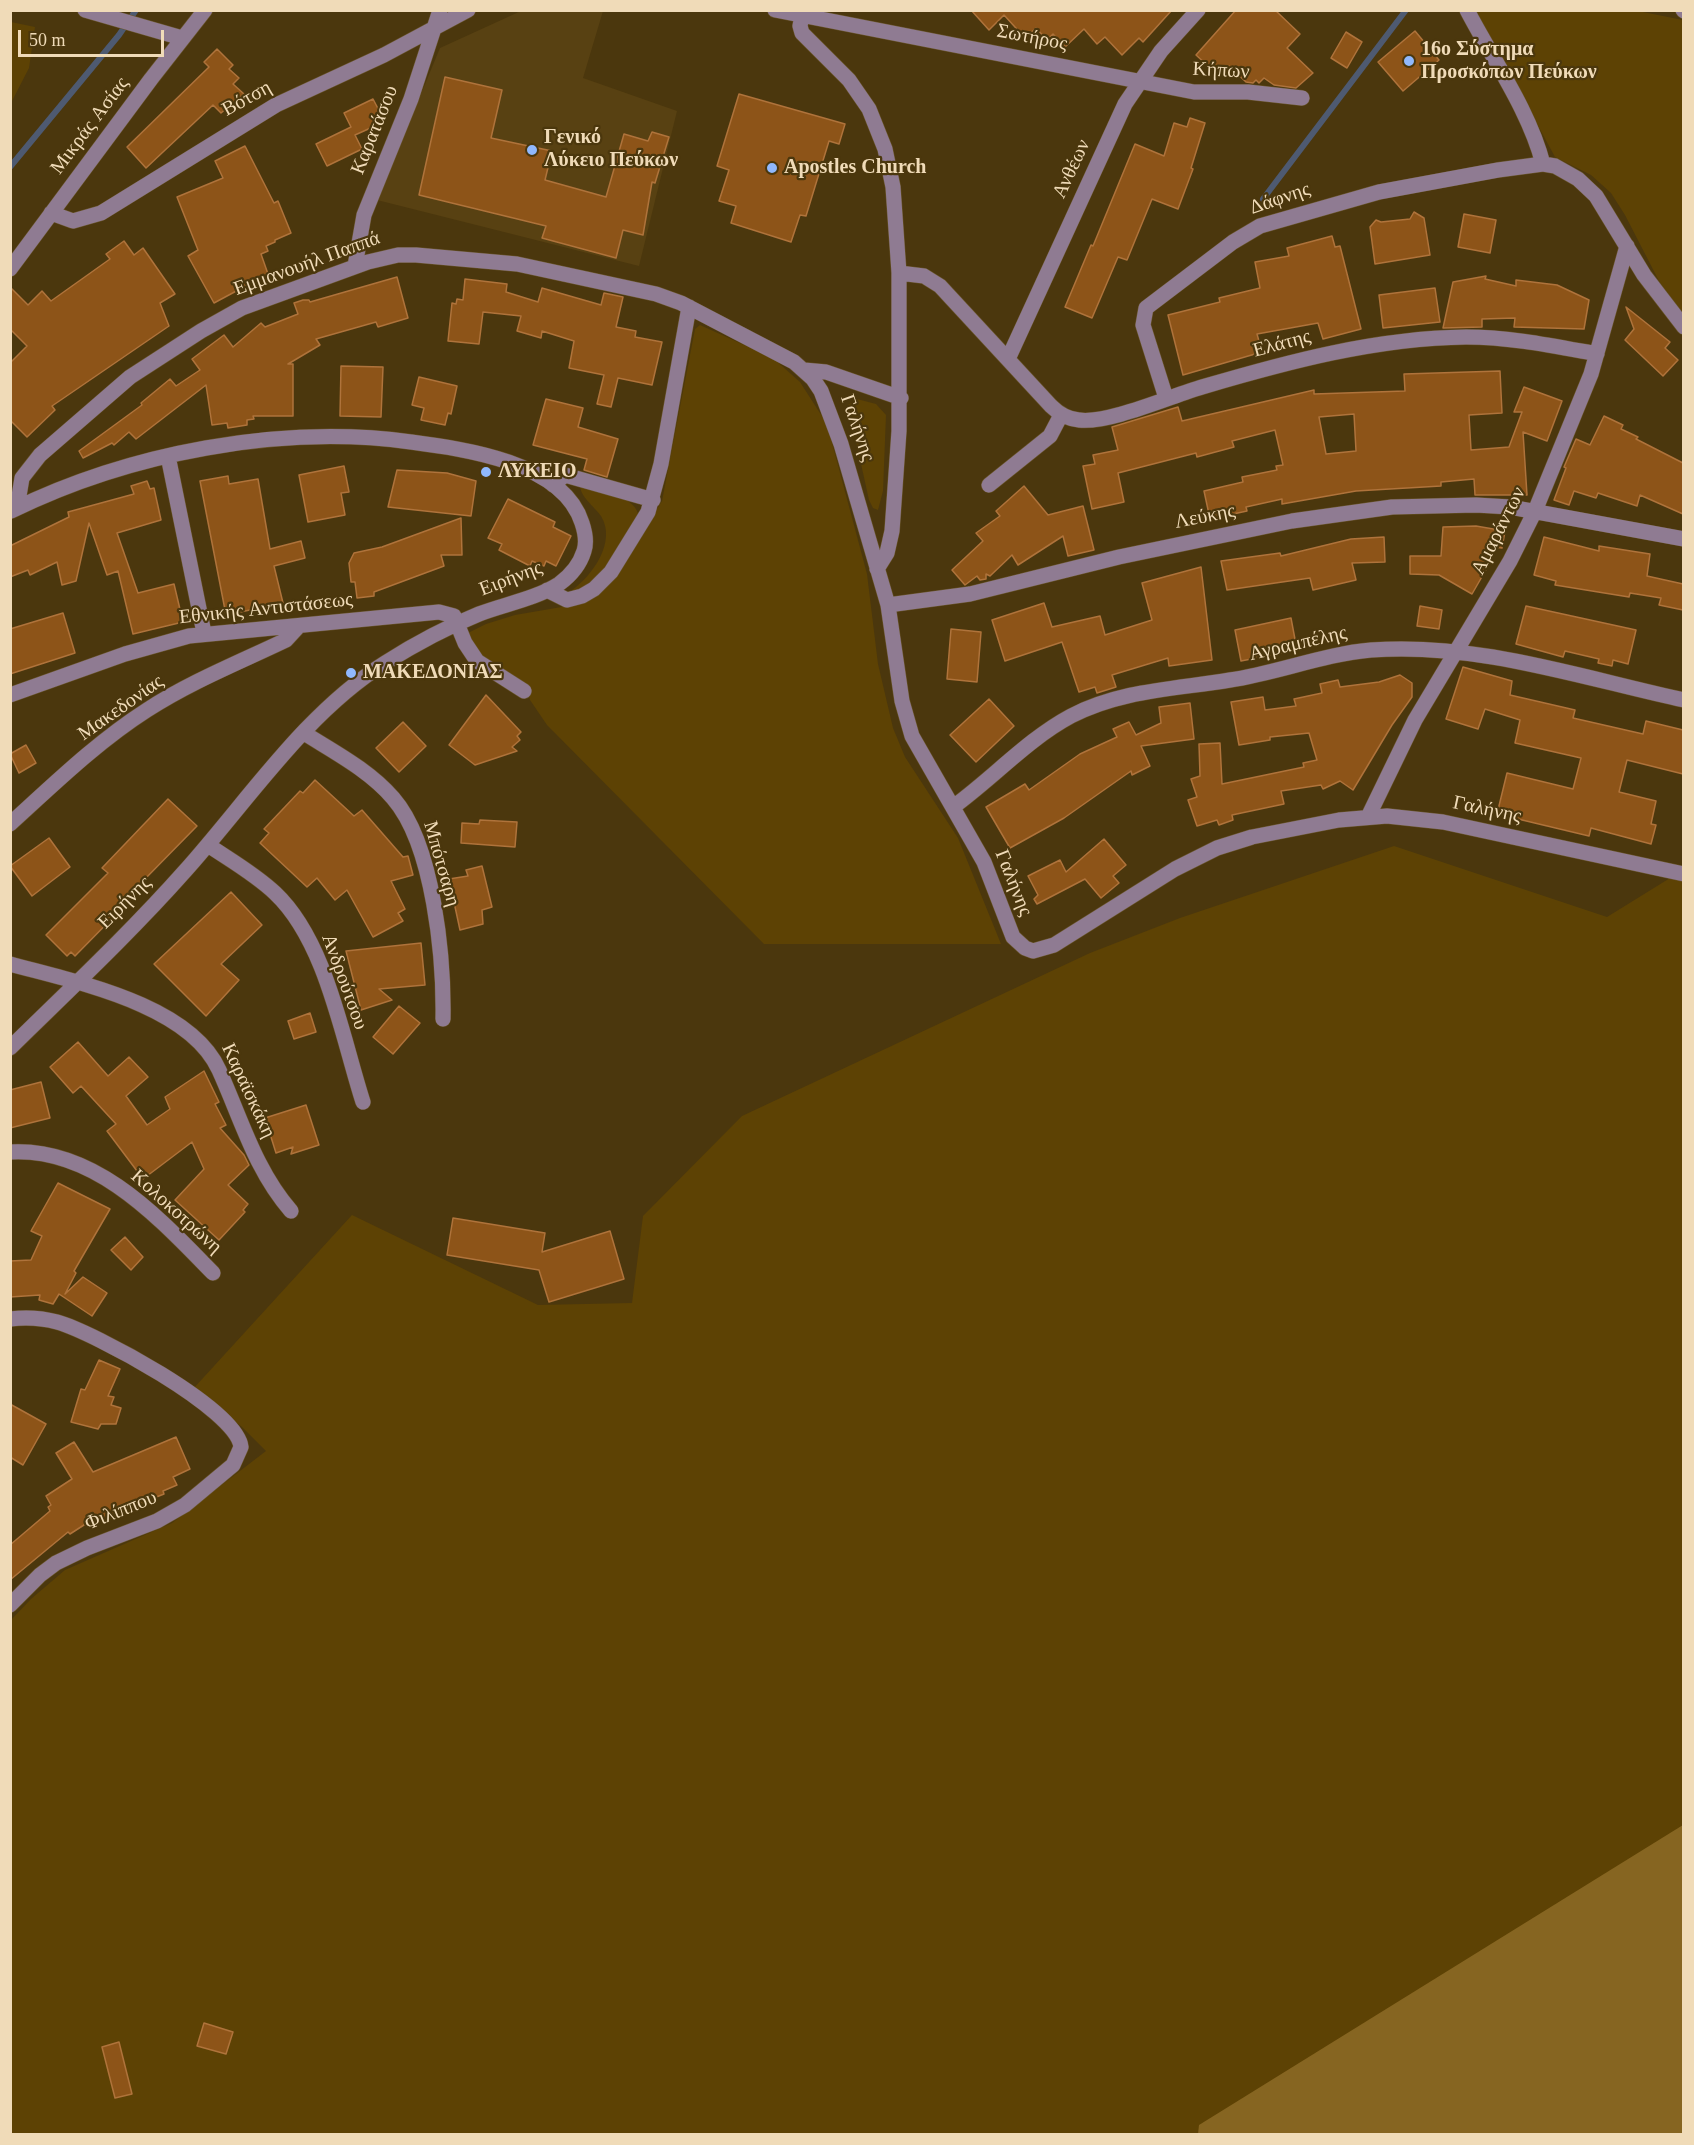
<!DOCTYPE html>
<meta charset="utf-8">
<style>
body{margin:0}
#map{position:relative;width:1694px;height:2145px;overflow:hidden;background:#4b370d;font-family:Georgia,serif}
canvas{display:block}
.frame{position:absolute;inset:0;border:12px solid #f0dbb8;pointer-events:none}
.scale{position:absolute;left:18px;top:30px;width:146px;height:27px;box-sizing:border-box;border:3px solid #f0dbb8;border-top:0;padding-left:8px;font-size:18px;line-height:21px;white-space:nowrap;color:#f0dbb8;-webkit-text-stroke:4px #4b370d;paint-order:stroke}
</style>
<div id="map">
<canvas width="1694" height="2145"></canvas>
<div class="frame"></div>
<div class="scale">50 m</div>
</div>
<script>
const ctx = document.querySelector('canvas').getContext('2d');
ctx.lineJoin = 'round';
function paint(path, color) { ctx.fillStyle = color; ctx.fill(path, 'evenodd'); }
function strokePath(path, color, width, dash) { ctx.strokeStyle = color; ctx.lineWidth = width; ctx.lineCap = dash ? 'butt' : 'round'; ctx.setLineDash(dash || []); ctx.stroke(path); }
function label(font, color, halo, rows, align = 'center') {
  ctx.font = font + ' Georgia,serif'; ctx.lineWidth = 4.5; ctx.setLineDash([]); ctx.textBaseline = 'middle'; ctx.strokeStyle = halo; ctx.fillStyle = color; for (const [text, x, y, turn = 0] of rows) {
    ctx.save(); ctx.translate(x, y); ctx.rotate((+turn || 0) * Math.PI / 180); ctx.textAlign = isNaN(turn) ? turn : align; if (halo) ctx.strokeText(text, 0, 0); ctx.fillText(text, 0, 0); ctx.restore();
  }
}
paint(new Path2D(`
 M521,11H603L583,78L677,111L639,266L377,200L440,48Z`), '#584112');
paint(new Path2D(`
 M1633,10L1683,20V313L1659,281L1625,215L1611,193L1591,175L1555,157L1476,11Z
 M11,22L35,27L29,68L11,103Z
 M700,325L773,358L800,382L827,424L867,574L878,664L893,728L905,757L958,838L1001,944H764L547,725L530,700L528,689L483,659L468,633L486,624L515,615L579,604L615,578L662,501L695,329Z
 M857,399L876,404L886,415L883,491L878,510L873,508L869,500L848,405Z
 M580,485C597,490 634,495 638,514C626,544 604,574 577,592L572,590C592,576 617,542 601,516C594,506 580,497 580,485Z
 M1394,846L1607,917L1683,870V2134H11V1620L31,1599L65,1570L172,1523L266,1451L242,1427L193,1389L352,1215L538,1305L632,1303L643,1216L742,1116L1090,953L1180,918Z`), '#5d4204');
paint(new Path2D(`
 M1683,1825V2134H1198L1199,2125Z`), '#866521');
strokePath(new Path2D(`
 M10,167L119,35L136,10
 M1263,199L1406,10`), '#4e5a71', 6);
const building = new Path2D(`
 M971,10H1172L1143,42L1139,38L1122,55L1105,37L1097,44L1084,29L1065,47L1053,34L1047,40L1036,28L1025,38L1004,15L989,30Z
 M1236,10H1275L1300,34L1287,48L1313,73L1296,88L1274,85L1264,78L1259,83L1256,80L1253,83L1246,82L1229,66L1219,76L1196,55Z
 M1415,31L1439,60L1403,91L1378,62Z
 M1346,32L1362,42L1347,68L1331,58Z
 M217,49L233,65L229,69L239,78L233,84L244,94L221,113L213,105L146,168L127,147L209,67L204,62Z
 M445,77L502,90L491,138L552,151L545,180L606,197L624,134L648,141L652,132L669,137L655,183L652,182L643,235L623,230L616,258L542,238L546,226L419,195Z
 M739,94L845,124L839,144L829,141L806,216L800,215L791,242L731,223L736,206L719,201L729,170L717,166Z
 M373,99L383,118L373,122L375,126L355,135L362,149L327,166L316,144L351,127L344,113Z
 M1190,118L1205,123L1191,168L1193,169L1178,209L1152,199L1127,260L1118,257L1092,318L1065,307L1091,245L1093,246L1135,144L1164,156L1174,123L1187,127Z
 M245,146L274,203L278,201L291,233L275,240V242L266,246L268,251L261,254L268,274L214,303L188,256L198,250L177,197L223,178L215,161Z
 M1414,212L1424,218L1430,255L1375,264L1370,227L1376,220L1381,222L1410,219Z
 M1464,214L1496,220L1490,253L1458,247Z
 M1332,236L1335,247L1340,246L1361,329L1323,339L1318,323L1257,334L1262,352L1183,375L1168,315L1220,302L1219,298L1260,288L1255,262L1289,256L1287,248Z
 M124,241L134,255L143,248L175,294L160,303L169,326L52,406L55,410L27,437L10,420V363L27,346L10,329V287L28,305L42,291L51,301L110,259L106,254Z
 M1486,276L1485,279L1516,286V280L1557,285L1589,300L1584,329L1514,327L1515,318L1482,319V327L1443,328L1453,282Z
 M397,277L408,318L378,327L376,322L316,339L320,345L288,364H293V416H253L254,419L247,420V425L228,428L227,423L212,425L206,385L136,439L129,432L114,445L112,443L83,458L79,451L142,405L141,403L170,379L176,386L200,370L192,359L224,335L233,347L261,323L265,327L298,314L294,303L303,300H309L310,302Z
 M465,279L507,284L506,292L538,302L542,288L601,305L604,293L623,297L616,327L636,331L635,337L662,342L652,385L618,378L611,407L597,404L604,375L569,368L574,341L542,331L541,338L517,331L521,316L483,312L479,344L448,341L452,303L456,304L457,299L463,300Z
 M1435,288L1440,322L1383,328L1379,295Z
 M1626,307L1670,342L1665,348L1678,360L1663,376L1625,340L1634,329Z
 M341,366L383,367L381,417L340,416Z
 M1500,371L1502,413L1469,415L1471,450L1509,447L1522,412H1514L1524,387L1562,401L1547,441L1523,432L1527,495H1475L1474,479L1441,482V486L1356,491L1282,504V499L1246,507L1247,511L1210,519L1204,491L1243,482L1242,477L1277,470L1276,466L1283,465L1275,430L1232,441L1234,447L1197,457L1196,453L1118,473L1124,502L1092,509L1083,466L1095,464L1093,455L1118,450L1112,427L1178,407L1182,421L1314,390V394L1405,391L1404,374ZM1354,414L1356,451L1326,454L1319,417Z
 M419,377L457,386L451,414L448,413L445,425L421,420L424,408L412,405Z
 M546,399L583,408L578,427L618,439L607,477L584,470L587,459L533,445Z
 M1604,416L1623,425L1621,429L1638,437L1636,439L1683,463V514L1640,495L1637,506L1598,493L1596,498L1574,491L1569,505L1554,500L1566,468L1564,467L1576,439L1590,445Z
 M344,466L349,492L341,493L345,515L308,522L299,475Z
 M397,470L447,473L476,481L471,516L388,507Z
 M228,476L229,484L258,479L270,549L301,541L305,558L274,566L283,603L226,615L200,481Z
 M147,481L150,489L154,488L161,520L117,533L138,593L174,584L183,622L133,634L118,571L107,575L89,523L76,581L62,585L57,562L30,575L28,570L10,577V546L69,517L68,512L134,494L131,486Z
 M1024,486L1048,515L1083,506L1094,550L1068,556L1063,536L1018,565L1012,555L990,576L986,574V579L980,580L977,576L965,585L952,570L983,541L976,533L1000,516L996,511Z
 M508,499L555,522L553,527L571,536L556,566L546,561L544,566L532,561L530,566L499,550L502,544L488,538Z
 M461,518L462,555H441L444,566L374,592V596L357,598L355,582H351L349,563L354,553L382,547Z
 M1476,526L1505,531L1502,548L1487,546V568L1472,594L1439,575L1410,574V556H1441L1443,527Z
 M1384,537L1385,562L1352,563L1356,580L1313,590L1310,578L1227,590L1221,561L1280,553L1281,556L1351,539Z
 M1544,537L1599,551V546L1650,554L1647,576L1683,584V610L1659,605L1661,598L1630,593L1629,597L1555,585L1556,581L1534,575Z
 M1201,567L1212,660L1169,666L1168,658L1112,675L1116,687L1097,693L1095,687L1079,692L1062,642L1005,661L992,620L1044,603L1052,627L1100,616L1105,635L1152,620L1142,583Z
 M1420,606L1442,610L1439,629L1417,626Z
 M1526,606L1636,630L1628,664L1613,660L1612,666L1598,663L1599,659L1565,651L1563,657L1516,644Z
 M63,613L75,653L10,674V629Z
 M1291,618L1297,650L1241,661L1235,630Z
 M951,629L981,632L977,682L947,679Z
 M1463,667L1512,681L1510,695L1575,710L1573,718L1643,734L1646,721L1683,730V774L1627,760L1619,792L1656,801L1651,824L1656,825L1651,844L1591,828L1589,836L1497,814L1507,773L1573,789L1581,758L1515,743L1520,720L1485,709L1478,729L1446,719Z
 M1400,675L1412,683V697L1392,725L1353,790L1340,781L1323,789L1321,785L1281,791L1284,804L1232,815L1233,820L1219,825L1217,820L1197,826L1188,800L1197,797L1191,779L1200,776L1199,744L1220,743L1222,784L1304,767L1303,763L1317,760L1309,733L1270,737V740L1239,745L1231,702L1263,697L1265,710L1296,706L1294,699L1322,693L1320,684L1338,680L1340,687L1379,682Z
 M486,695L521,732L517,736L520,740L512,747L517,751L475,765L449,745Z
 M989,699L1014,726L976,762L950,735Z
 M1190,703L1194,739L1141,746L1150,766L1132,775L1131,771L1064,818L1010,848L986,807L1025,784L1029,790L1080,754L1117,737L1113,729L1129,722L1136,735L1161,723L1159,707Z
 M403,722L426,746L399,772L376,748Z
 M26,745L36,763L19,773L10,754Z
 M315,780L354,816L362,810L403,857L408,856L413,875L391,881L405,909L398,913L403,921L373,937L347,890L335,900L317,878L307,887L260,843L269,833L264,829L300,791L303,793Z
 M168,799L197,826L141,883L144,886L133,897L75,956L71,952L67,956L46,935L108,873L102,868Z
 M480,820L517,822L515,847L461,843L462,823L479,824Z
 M49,838L70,867L32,896L10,866Z
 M1104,839L1126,865L1113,876L1119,883L1101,898L1085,879L1037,904L1034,899L1038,895L1028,876L1060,860L1066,872Z
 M482,866L492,907L482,910L483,924L460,930L449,879L468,876L466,870Z
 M231,892L262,925L221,964L239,980L206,1016L154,964Z
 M421,943L425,985L379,989L392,1000L361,1010L346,951Z
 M399,1006L420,1023L393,1054L373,1037Z
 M310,1013L316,1032L294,1039L288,1021Z
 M78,1042L108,1076L129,1057L148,1077L126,1096L147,1125L170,1109L165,1097L204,1071L219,1102L215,1104L226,1125L220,1128L244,1155L249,1165L228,1185L248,1204L243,1210L245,1212L219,1240L175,1200L204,1169L192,1142L143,1179L107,1131L116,1124L81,1086L73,1093L50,1067Z
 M41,1082L50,1118L10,1128V1090Z
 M306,1105L319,1145L291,1154L293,1147L276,1153L265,1118Z
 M58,1183L110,1209L74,1271L76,1273L65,1294L83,1277L107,1293L92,1316L59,1294L53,1304L39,1300L40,1295L10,1297V1261L31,1260L42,1236L31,1231Z
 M453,1218L545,1233L542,1252L610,1231L624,1279L549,1302L539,1270L447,1255Z
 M125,1237L143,1257L131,1270L111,1250Z
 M99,1360L120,1369L108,1396L114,1397L111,1405L121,1408L116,1424H101L98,1429L71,1422L81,1389L85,1390Z
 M10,1404L46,1424L23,1465L10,1457Z
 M176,1437L190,1469L173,1477L177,1485L163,1491L164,1494L131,1507L130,1503L104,1519L101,1514L70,1534L68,1532L10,1580V1545L50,1511L48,1507L51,1505L46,1496L72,1479L56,1453L74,1442L93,1472Z
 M204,2023L233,2032L226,2054L197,2046Z
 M119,2042L132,2094L115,2098L102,2047Z`);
paint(building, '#8d5418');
strokePath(building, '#af733b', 1.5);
const minor = new Path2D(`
 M85,10L182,38
 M775,10L1194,92H1248L1302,98
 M803,10L800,26L802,33L849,80L869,109L885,149L893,187L899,273V431L892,531L887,553L877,569
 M1467,10C1493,60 1529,110 1543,164
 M1683,10L1684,11
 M51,213L73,221L101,213L276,105L384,55L468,10
 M355,266L364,215L411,99L440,10
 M10,269L151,79L205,10
 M899,273L924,276L940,286L1051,406C1059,414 1067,419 1079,420C1108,424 1171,396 1202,387C1287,362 1376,338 1466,337C1510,337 1553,346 1597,354
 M1008,359L1125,104L1161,51L1198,10
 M804,370L826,372L901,398
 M1166,398L1143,325L1146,308L1233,242L1260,226L1379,192L1498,170L1543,164L1555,166L1578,179L1596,196L1644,275L1684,327
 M168,456L204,633
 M553,485L565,475L653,500
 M989,485L1050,436L1061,415
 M17,508L22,478L40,455L130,377L201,331L242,308L368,262L398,255H416L517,264L656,294L681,303L794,362L813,379L821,391L841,444L888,605L902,701L912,736L984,862L1013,937L1025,948L1033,951L1054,945L1175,869L1217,848L1252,837L1339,820L1387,816L1443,822L1684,874
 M547,590L567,600L582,596L594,589L611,572L648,512L661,464L689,307
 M888,605L970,594L1119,557L1292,521L1392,507L1476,505L1510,507L1684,539
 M10,695L125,654L189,636L439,612L454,616L465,643L477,661L524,691
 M304,733C334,752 369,770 393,798C434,845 444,959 443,1019
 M953,807C993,778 1028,739 1071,716C1121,690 1176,689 1230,680C1277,673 1324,654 1371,650C1477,642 1582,678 1684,700
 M1368,817L1415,720L1510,561L1535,511L1591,374L1627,246
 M10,824C54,784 97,742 147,710C190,682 240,662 286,640L298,627
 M208,845C230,860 255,874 275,893C326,941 342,1037 363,1102
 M10,964C75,982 189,1004 219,1070C241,1118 255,1170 291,1211
 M10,1048C69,990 130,933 185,871C247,802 305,713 385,663C415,644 447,627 479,614C505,604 535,599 559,584C570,576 580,564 584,551C587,542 585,532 582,523C563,462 464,449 411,442C280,424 129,453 11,511
 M10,1152C95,1147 159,1218 213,1273
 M10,1319C26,1317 42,1318 57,1322C93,1332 237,1409 241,1447L233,1465L185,1505L157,1521L87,1548L56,1563L40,1575L10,1605`);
strokePath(minor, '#69552c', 16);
strokePath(minor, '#8f7b92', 15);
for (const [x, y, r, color] of [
 [1409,61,6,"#90b8fd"],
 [532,150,6,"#90b8fd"],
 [772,168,6,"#90b8fd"],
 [486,472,6,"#90b8fd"],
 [351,673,6,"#90b8fd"]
]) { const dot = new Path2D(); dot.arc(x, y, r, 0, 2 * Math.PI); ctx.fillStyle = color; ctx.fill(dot); strokePath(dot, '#4b370d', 2); }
label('20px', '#f0dbb8', '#4b370d', [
 ["Σωτήρος",1032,38,11],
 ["Κήπων",1221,71,3],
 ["Βότση",247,99,-29],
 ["Μικράς Ασίας",90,126,-53],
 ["Καρατάσου",375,130,-68],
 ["Ανθέων",1072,169,-65],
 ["Δάφνης",1280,199,-19],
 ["Εμμανουήλ Παππά",307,264,-20],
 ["Ελάτης",1282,344,-15],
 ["Γαλήνης",857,428,71],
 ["Λεύκης",1205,517,-11],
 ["Αμαράντων",1499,531,-63],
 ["Ειρήνης",511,579,-21],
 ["Εθνικής Αντιστάσεως",266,609,-6],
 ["Αγραμπέλης",1298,644,-13],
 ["Μακεδονίας",121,708,-35],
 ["Γαλήνης",1487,810,12],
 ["Μπότσαρη",441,864,74],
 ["Γαλήνης",1013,883,68],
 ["Ειρήνης",125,903,-45],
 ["Ανδρούτσου",344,982,70],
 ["Καραϊσκάκη",248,1091,65],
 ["Κολοκοτρώνη",176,1212,42],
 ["Φιλίππου",121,1511,-22]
]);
label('bold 20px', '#f0dbb8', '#4b370d', [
 ["16ο Σύστημα",1421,50],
 ["Προσκόπων Πεύκων",1421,73],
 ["Γενικό",544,138],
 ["Λύκειο Πεύκων",544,161],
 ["Apostles Church",784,168],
 ["ΛΥΚΕΙΟ",498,472],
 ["ΜΑΚΕΔΟΝΙΑΣ",363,673]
], 'left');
</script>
